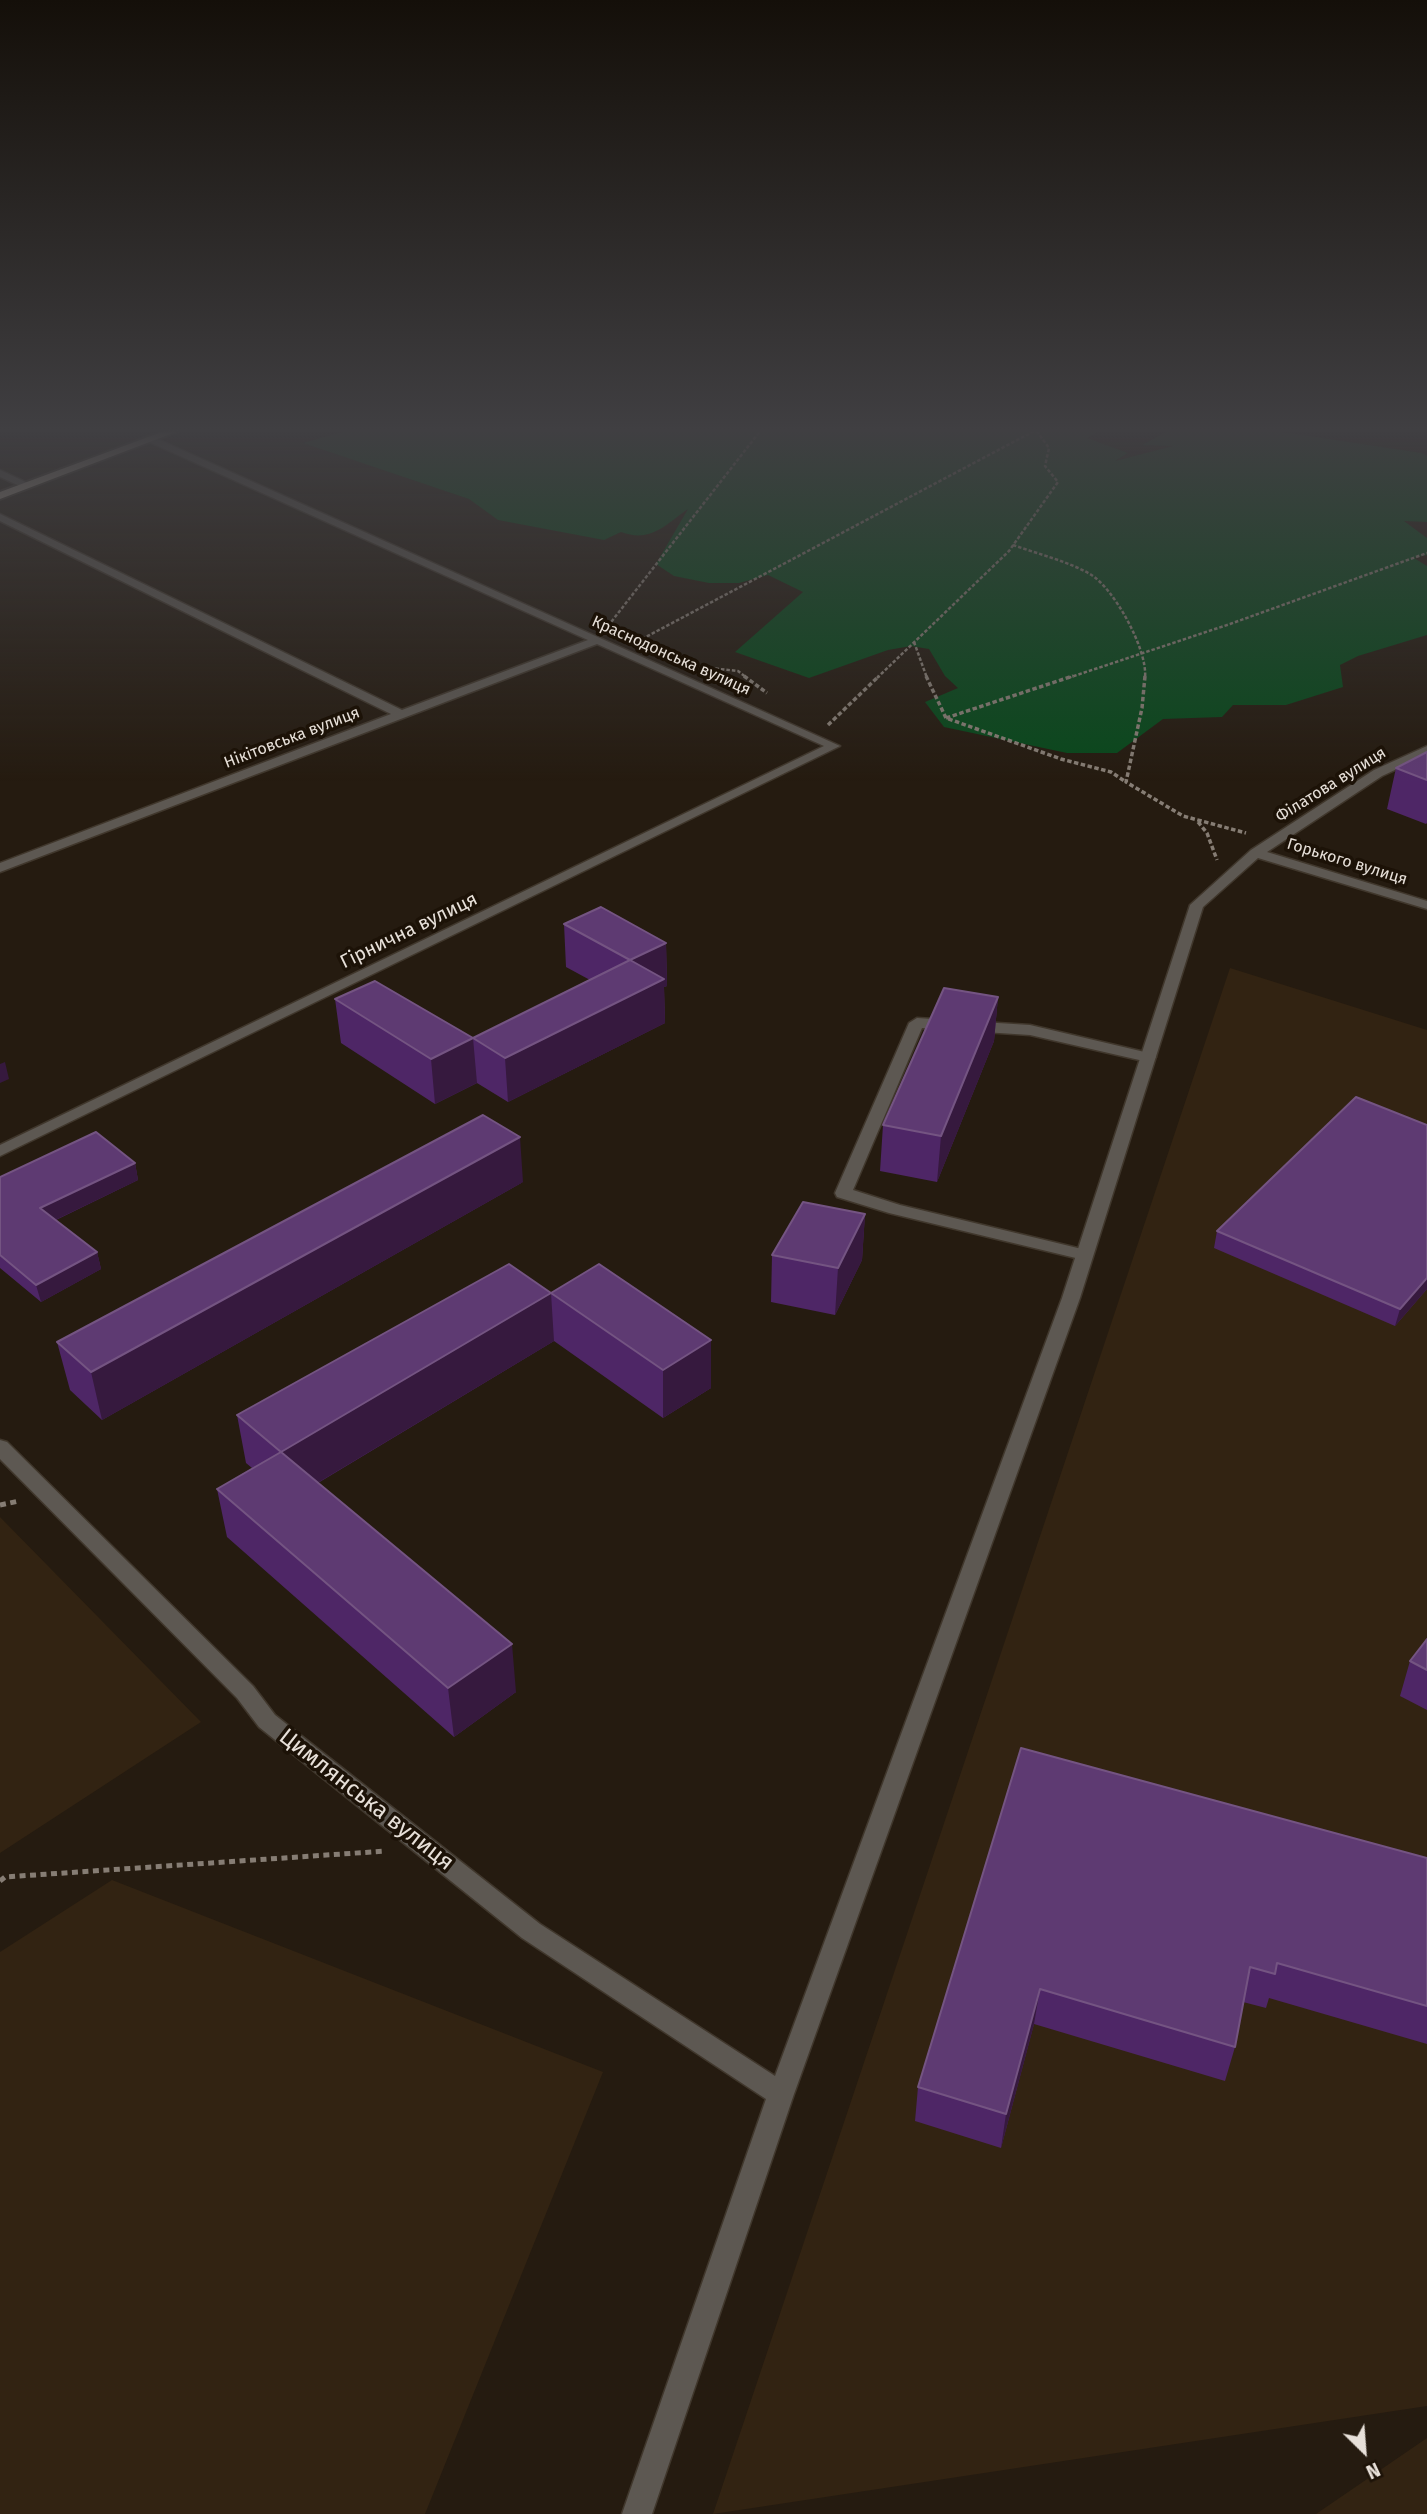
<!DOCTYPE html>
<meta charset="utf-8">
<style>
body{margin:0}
#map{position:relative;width:1427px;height:2514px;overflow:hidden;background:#251b10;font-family:"Fira Sans",sans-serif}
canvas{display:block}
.north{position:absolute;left:1329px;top:2416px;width:70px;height:70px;-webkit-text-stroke:5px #1c1207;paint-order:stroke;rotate:155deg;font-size:19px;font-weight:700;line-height:28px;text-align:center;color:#e7e0d9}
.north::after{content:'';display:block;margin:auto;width:24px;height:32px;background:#e7e0d9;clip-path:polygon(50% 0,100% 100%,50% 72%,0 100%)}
</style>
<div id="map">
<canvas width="1427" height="2514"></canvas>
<div class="north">N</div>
</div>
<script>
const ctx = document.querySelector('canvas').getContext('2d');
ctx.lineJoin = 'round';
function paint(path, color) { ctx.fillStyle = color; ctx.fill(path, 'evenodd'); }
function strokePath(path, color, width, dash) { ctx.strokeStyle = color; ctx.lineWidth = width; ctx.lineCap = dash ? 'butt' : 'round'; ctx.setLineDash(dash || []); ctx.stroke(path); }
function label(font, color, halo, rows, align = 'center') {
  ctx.font = font + ' "Fira Sans",sans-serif'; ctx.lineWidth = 7; ctx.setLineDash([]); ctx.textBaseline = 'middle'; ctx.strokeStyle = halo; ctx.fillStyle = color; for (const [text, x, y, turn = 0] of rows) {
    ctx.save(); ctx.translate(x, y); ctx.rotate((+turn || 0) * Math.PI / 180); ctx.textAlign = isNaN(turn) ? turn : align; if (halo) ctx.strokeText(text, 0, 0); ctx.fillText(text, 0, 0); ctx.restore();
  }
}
paint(new Path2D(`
 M1230,968L1427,1030V2406L713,2514Z
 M0,1517L201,1722L0,1853Z
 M112,1880L603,2072L425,2514H0V1952Z
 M1427,2438V2514H1316Z`), '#322312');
paint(new Path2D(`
 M336,430H1101L1087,438L1128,453L1115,461L1173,446L1142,445L1170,430H1269L1422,453L1427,456V522L1404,521L1427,538V555L1414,558L1427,566V635L1358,656L1340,665L1343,687L1286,705H1233L1222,717L1163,719L1117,753H1067L944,727L925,702L958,688L945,676L929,649L911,646L888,650L809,678L735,652L803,592L768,575L739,583H709L674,576L656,564L688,509C665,525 651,543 621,532L604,540L498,520L469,499L303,443L342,432Z`), '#08481b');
const service = new Path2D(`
 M917,1018L1030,1025L1153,1054L1156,1057L1153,1060L1148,1062L1030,1035L922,1028L853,1190L900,1205L1090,1251L1093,1255L1090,1259L1084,1260L889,1213L837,1197L835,1193L909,1023Z`);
const minor = new Path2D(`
 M147,437H153L840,746L0,1156V1145L824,746L597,644L0,872V863L391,714L0,521V514L402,710L588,640L147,441Z
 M0,470L30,484L32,486L24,488L0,477Z
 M1427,746V755L1382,776L1267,852L1427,901V909L1258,858L1203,907L1080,1298L794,2094L652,2514H622L766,2099L522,1938L259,1727L237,1698L0,1459V1440L7,1442L253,1686L275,1715L540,1924L775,2076L1062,1298L1190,905L1251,850L1374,770Z`);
const trunk = new Path2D(`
 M167,430H181L0,499V492Z`);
strokePath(service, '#40372c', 3);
strokePath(minor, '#40372c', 3);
strokePath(trunk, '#40372c', 4);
strokePath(new Path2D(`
 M1013,545C1038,554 1067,561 1090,574C1114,588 1148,650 1145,678
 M608,626L761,430
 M642,639L1036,430
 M914,642L927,678
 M710,668L738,671L747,678
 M877,678L1009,551L1058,482L1045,466L1049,448L1036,430
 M1068,678L1230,624L1427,553`), '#867d74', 2.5, [3.5, 2]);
strokePath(new Path2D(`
 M744,676L767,693
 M926,676L946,718L1061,759L1111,772L1126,782
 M1145,676L1142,708L1126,782L1183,816L1246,833
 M946,718L1073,676
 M828,725L879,676
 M1198,822L1207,833L1217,860`), '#867d74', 3.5, [4.5, 2.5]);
strokePath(new Path2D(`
 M0,1505L19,1501
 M0,1881L5,1877L386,1851`), '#867d74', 5, [6, 4.5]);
paint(service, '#5d5852');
paint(minor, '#5d5852');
paint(trunk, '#aa9e90');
paint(new Path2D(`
 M1427,752V823L1426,824L1387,809L1396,768Z
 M564,924L666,943L667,986L664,987L665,1023L508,1102L477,1083L435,1104L341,1043L335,999L473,1038L590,980L566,967Z
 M998,997L994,1041L937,1182L880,1171L883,1125Z
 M135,1163L138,1180L56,1220L97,1252L101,1269L41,1302L0,1268V1177Z
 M523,1182L102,1420L70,1390L57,1342Z
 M865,1214L862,1260L835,1315L771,1302L772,1255Z
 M1217,1231L1427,1289L1395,1326L1214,1248Z
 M551,1293L711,1340V1388L663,1418L554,1341L318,1483L516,1692L454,1737L227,1537L217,1489L252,1468L246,1463L237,1415Z
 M1427,1639V1710L1400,1696L1410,1661Z
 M1021,1748L1427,1858V2044L1269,1998L1266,2008L1243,2002L1235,2047L1225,2081L1034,2024L1001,2148L915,2121L918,2087Z`), '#4e2666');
paint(new Path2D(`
 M666,943L667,986L664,987L665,1023L508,1102L505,1058L630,960Z
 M998,997L994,1041L937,1182L941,1136Z
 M473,1038L477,1083L435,1104L431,1059Z
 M5,1062L9,1079L0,1083V1064Z
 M520,1137L523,1182L102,1420L91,1372Z
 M135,1163L138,1180L45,1225L40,1208Z
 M865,1214L862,1260L835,1315L838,1268Z
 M97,1252L101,1269L41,1302L36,1285Z
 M1427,1278V1289L1395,1326L1400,1309Z
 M551,1293L554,1341L289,1500L281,1452Z
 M711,1340V1388L663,1418V1370Z
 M512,1644L516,1692L454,1737L448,1688Z
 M1040,1989L1034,2024L1001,2148L1006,2114Z`), '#36193e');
const building = new Path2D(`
 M1427,752V780L1396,768Z
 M601,907L666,943L630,960L564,924Z
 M630,960L664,979L505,1058L473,1038Z
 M375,981L473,1038L431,1059L335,999Z
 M944,988L998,997L941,1136L883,1125Z
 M1356,1097L1427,1125V1278L1400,1309L1217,1231Z
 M483,1115L520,1137L91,1372L57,1342Z
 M96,1132L135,1163L40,1208L97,1252L36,1285L0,1255V1177Z
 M803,1202L865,1214L838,1268L772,1255Z
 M509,1264L551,1293L281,1452L237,1415Z
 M599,1264L711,1340L663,1370L551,1293Z
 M281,1452L512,1644L448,1688L217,1489Z
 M1427,1639V1670L1410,1661Z
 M1021,1748L1427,1858V2006L1277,1963L1275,1974L1250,1967L1235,2047L1040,1989L1006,2114L918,2087Z`);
paint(building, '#5e3a72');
strokePath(building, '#745482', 2);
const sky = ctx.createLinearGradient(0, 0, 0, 782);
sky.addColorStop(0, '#140f09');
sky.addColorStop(0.55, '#403f42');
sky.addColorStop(1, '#403f4200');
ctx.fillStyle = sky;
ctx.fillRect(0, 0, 1427, 782);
label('16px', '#e7e0d9', '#1c1207', [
 ["Краснодонська вулиця",671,656,24],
 ["Нікітовська вулиця",292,738,-21],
 ["Філатова вулиця",1331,785,-32],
 ["Горького вулиця",1347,862,17]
]);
label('19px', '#e7e0d9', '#1c1207', [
 ["Гірнична вулиця",409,931,-26]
]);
label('23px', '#e7e0d9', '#1c1207', [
 ["Цимлянська вулиця",366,1800,38]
]);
</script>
